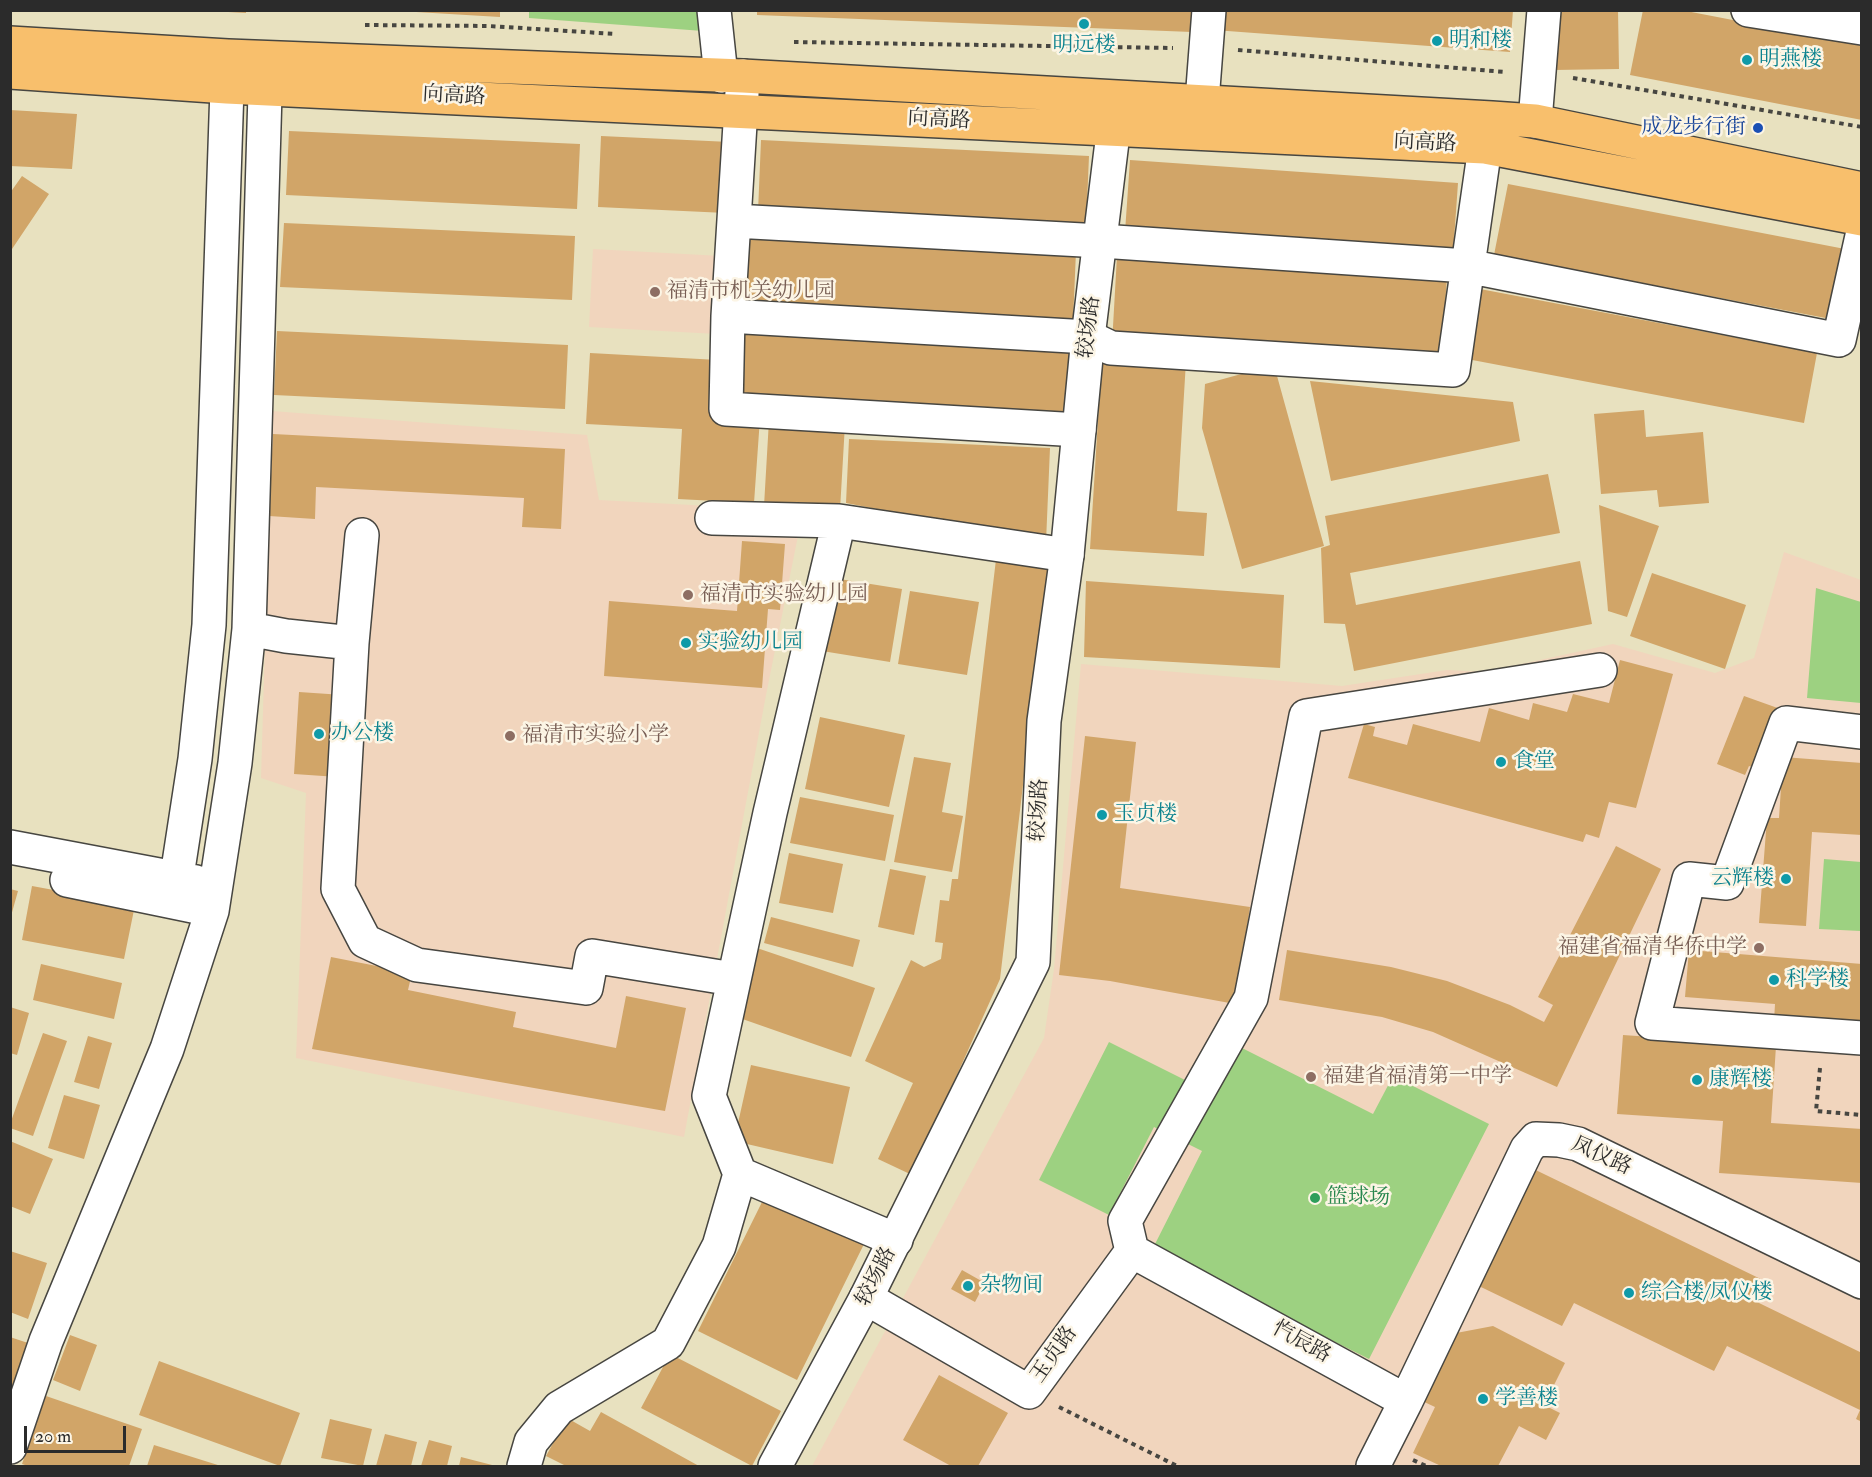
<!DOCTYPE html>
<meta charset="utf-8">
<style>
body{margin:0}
#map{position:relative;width:1872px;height:1477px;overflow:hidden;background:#e8e1bf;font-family:"IM FELL Double Pica",serif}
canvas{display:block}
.frame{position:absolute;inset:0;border:12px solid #2b2b2b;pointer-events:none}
.scale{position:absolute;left:24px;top:1426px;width:102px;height:27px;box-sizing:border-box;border:3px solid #2b2b2b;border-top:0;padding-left:8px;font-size:18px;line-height:21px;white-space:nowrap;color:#2b2b2b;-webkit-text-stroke:4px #fcf5e5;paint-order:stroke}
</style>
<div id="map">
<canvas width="1872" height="1477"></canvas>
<div class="frame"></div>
<div class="scale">20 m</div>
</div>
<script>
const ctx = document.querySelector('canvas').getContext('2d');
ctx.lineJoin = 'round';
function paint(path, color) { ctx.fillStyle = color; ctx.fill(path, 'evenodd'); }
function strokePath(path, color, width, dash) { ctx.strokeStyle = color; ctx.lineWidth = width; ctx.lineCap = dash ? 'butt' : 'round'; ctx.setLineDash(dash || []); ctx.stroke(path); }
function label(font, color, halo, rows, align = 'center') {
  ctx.font = font + ' "IM FELL Double Pica","Noto Serif SC",serif'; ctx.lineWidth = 5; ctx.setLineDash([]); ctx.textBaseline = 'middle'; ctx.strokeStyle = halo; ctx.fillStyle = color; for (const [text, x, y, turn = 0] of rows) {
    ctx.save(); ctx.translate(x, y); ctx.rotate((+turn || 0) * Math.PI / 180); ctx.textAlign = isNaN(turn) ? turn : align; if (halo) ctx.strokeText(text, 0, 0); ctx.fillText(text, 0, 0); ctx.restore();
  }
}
paint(new Path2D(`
 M593,249L721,256L717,334L589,327Z
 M272,411L587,435L599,500L803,511L766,695L684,1137L296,1058L306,793L261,778Z
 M1784,552L1861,580V1466H812L1044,1038L1054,969L1081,664L1342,686L1447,670L1485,672L1613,644L1715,673L1754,658Z`), '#f1d5bd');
paint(new Path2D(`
 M529,10L702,11L703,31L529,18Z
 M1816,588L1861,602V703L1807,698Z
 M1824,859L1861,862V931L1819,929Z
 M1109,1042L1215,1095L1240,1047L1373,1114L1393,1076L1489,1124L1369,1359L1152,1250L1202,1151L1154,1127L1109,1215L1039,1180Z`), '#9dd181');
paint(new Path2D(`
 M228,10H246V13L228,12Z
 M416,10H500V17L416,12Z
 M757,10H1193L1192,32L757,15Z
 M1216,10H1513L1510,52L1214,30Z
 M1553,10H1618L1619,69L1554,70Z
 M1643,10H1681L1862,45V120L1630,75Z
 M10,110L77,114L72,169L10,166Z
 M289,131L580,144L577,209L286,195Z
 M601,136L730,142L726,213L598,207Z
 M761,140L1089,156L1086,227L758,212Z
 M1130,160L1458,183L1453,254L1125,232Z
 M22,176L49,194L10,252V193Z
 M1508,184L1845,249L1831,319L1494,255Z
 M284,223L575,236L572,300L280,287Z
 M748,238L1076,251L1073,322L745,310Z
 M1117,256L1447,277L1441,364L1112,344Z
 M1480,289L1817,353L1804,423L1467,359Z
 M742,327L1071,340L1068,412L739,399Z
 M277,331L568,345L565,409L274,395Z
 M590,353L718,360L760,418L754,503L678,499L682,429L586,424Z
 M1102,355L1186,361L1177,511L1207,513L1204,556L1090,549Z
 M1274,365L1324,546L1242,569L1202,428L1205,384Z
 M1310,381L1513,402L1520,441L1331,481Z
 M1644,410L1646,437L1703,432L1709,503L1659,507L1657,490L1601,494L1594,414Z
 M769,420L845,424L840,510L764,506Z
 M273,434L565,449L561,529L522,527L524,498L316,487L315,519L269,516Z
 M849,439L1050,448L1046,542L846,503Z
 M1548,474L1560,533L1350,573L1356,605L1580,561L1592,624L1354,671L1345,624L1324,623L1321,548L1330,545L1325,516Z
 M1599,505L1659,526L1627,617L1608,611Z
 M742,541L785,544L780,610L768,609L762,688L604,676L609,601L737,611Z
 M997,551L1050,557L1000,979L912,1175L878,1159L913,1083L865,1061L911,960L924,967L941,959L943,943L935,942L940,900L949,901L952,879H958Z
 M1652,573L1746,605L1725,669L1630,636Z
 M833,578L902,589L890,662L822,651Z
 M1086,581L1284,595L1280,668L1084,657Z
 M910,591L979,602L967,675L898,664Z
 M1620,660L1673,674L1636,808L1609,802L1599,838L1586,834L1583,842L1348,778L1364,724L1375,727L1373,736L1407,745L1413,724L1480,742L1489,708L1529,720L1533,703L1567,712L1573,694L1609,703Z
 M299,692L343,695L338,777L294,774Z
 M1744,696L1786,711L1763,770L1749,766L1745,775L1717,764Z
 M820,717L905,735L889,807L805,789Z
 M1085,736L1136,742L1120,888L1250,907L1235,1004L1110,981L1059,975Z
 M914,757L951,763L942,812L963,816L952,872L894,862Z
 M1783,757L1862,763V835L1812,832L1806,926L1759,923L1767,818H1779Z
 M800,797L894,815L885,861L790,843Z
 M1616,846L1661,869L1557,1087L1433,1032L1382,1017L1279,1000L1287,950L1391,967L1447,981L1510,1005L1544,1022L1553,1005L1538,997Z
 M789,853L843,864L833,913L779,903Z
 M890,869L926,876L914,935L878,927Z
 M32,886L135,905L124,959L22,940Z
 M10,889L18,891L11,916H10Z
 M771,917L860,940L853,967L764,943Z
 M754,947L875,988L851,1057L731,1015Z
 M1689,950L1862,964V1028L1774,1021L1775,1004L1685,997Z
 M331,957L412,973L408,990L516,1012L513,1027L616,1048L626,996L686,1008L665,1111L312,1049Z
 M41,964L122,983L114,1019L33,1000Z
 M10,1007L29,1013L17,1055L10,1053Z
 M43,1033L67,1041L33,1136L10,1128V1124Z
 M1623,1035L1776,1046L1771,1123L1862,1129V1183L1719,1173L1723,1121L1617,1114Z
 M88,1036L112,1043L99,1089L74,1082Z
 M751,1065L850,1087L833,1164L734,1141Z
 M64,1095L100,1105L84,1159L48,1148Z
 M10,1141L53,1159L30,1214L10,1206Z
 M1515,1160L1769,1283L1759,1303L1862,1353V1422L1856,1419L1860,1410L1727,1346L1714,1371L1574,1303L1562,1326L1458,1276Z
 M765,1196L864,1244L797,1380L698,1331Z
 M10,1251L47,1263L28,1319L10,1312Z
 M962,1270L985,1283L975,1302L951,1289Z
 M1493,1326L1565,1363L1544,1405L1560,1413L1546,1440L1519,1426L1498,1466H1441L1413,1453L1435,1407L1405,1393L1451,1334Z
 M70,1335L97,1345L80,1391L53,1380Z
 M10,1337L34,1345L10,1407Z
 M670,1354L781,1411L752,1466L641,1408Z
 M159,1361L300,1413L280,1466L139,1415Z
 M939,1375L1008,1413L978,1466H951L903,1440Z
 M46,1396L142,1429L129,1466H28L22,1464Z
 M601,1412L699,1466H566L546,1456L567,1418L590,1431Z
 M330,1419L372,1429L363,1466L321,1458Z
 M385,1434L417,1442L411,1466H376Z
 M429,1440L452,1446L447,1466H421Z
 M154,1445L221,1466H147Z
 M461,1457L496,1466H459Z`), '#d1a568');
const minor = new Path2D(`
 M714,10L721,76
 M1748,10L1862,28
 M1202,101L1209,10
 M741,111L743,76L728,316L726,409L1079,430
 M1535,121L1544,10
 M734,221L1101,241L1467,266L1839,340L1862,236
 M728,316L1088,337L1111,348L1453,370L1485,147L1492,120
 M712,518L839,521L1067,555
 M362,535L352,643L338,889L365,941L417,965L586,988L592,956L733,979
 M249,629L286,636L352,643
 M1862,732L1786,723L1727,883L1689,879L1652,1023L1862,1038
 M10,847L196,882
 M67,880L193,906
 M173,902L195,759L209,625L228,58
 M740,1174L896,1240
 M1132,1251L1406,1401L1373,1466
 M866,1298L1029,1392L1132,1251L1125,1221L1251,998L1306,716L1600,670
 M1406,1401L1527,1149L1536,1139L1559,1140L1578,1144L1862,1282
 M10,1447L46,1341L167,1049L212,911L235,763L249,629L266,60
 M524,1466L531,1442L559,1408L668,1343L719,1246L740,1174L709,1096L770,813L839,521`);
const tertiary = new Path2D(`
 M775,1466L866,1298L1033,962L1044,721L1067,555L1088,337L1117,101`);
const primary = new Path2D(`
 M10,43L228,56L743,76L1492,118L1535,121L1862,189
 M10,72L227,87L1485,147L1862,219`);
strokePath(minor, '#474641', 36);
strokePath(tertiary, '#474641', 36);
strokePath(primary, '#474641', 36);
strokePath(new Path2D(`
 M365,25L489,26L616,34
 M794,42L1173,48
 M1238,50L1505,72
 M1573,78L1862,127
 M1820,1068L1816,1111L1862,1115
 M1059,1407L1177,1466
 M1413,1460L1426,1466`), '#474641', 4, [4.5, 4.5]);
strokePath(minor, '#fff', 33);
strokePath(tertiary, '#fff', 33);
strokePath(primary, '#f8bf6c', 33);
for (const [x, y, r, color] of [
 [1084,24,6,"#0f9aa8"],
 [1437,41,6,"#0f9aa8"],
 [1747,60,6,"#0f9aa8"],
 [1758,128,6,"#1a4fb4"],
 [655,292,6,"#8d6e63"],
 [688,595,6,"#8d6e63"],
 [686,643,6,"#0f9aa8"],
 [319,734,6,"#0f9aa8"],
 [510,736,6,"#8d6e63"],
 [1501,762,6,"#0f9aa8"],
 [1102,815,6,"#0f9aa8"],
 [1786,879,6,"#0f9aa8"],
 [1759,948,6,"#8d6e63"],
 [1774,980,6,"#0f9aa8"],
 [1311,1077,6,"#8d6e63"],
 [1697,1080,6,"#0f9aa8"],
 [1315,1198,6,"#2e9e5b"],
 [968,1286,6,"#0f9aa8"],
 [1629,1293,6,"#0f9aa8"],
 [1483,1399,6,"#0f9aa8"]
]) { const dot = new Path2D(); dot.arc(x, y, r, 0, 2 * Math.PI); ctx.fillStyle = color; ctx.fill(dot); strokePath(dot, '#fcf5e5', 2); }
label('21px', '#0d838f', '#fcf5e5', [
 ["明和楼",1449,41],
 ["明远楼",1084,46,"center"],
 ["明燕楼",1759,60],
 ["实验幼儿园",698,643],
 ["办公楼",331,734],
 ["食堂",1513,762],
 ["玉贞楼",1114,815],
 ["云辉楼",1774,879,"right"],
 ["科学楼",1786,980],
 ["康辉楼",1709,1080],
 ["杂物间",980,1286],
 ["综合楼/凤仪楼",1641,1293],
 ["学善楼",1495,1399]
], 'left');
label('21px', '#2b2b2b', '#fcf5e5', [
 ["向高路",454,97,3],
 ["向高路",939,121,3],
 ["向高路",1425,144,3],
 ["较场路",1090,327,-83],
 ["较场路",1040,810,-87],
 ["凤仪路",1601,1157,24],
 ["较场路",877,1277,-63],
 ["忾辰路",1301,1343,29],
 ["玉贞路",1055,1355,-55]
]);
label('21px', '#164399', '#fcf5e5', [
 ["成龙步行街",1746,128]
], 'right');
label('21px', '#785e54', '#fcf5e5', [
 ["福清市机关幼儿园",667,292],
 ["福清市实验幼儿园",700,595],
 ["福清市实验小学",522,736],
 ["福建省福清华侨中学",1747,948,"right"],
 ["福建省福清第一中学",1323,1077]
], 'left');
label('21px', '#27864d', '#fcf5e5', [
 ["篮球场",1327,1198]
], 'left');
</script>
